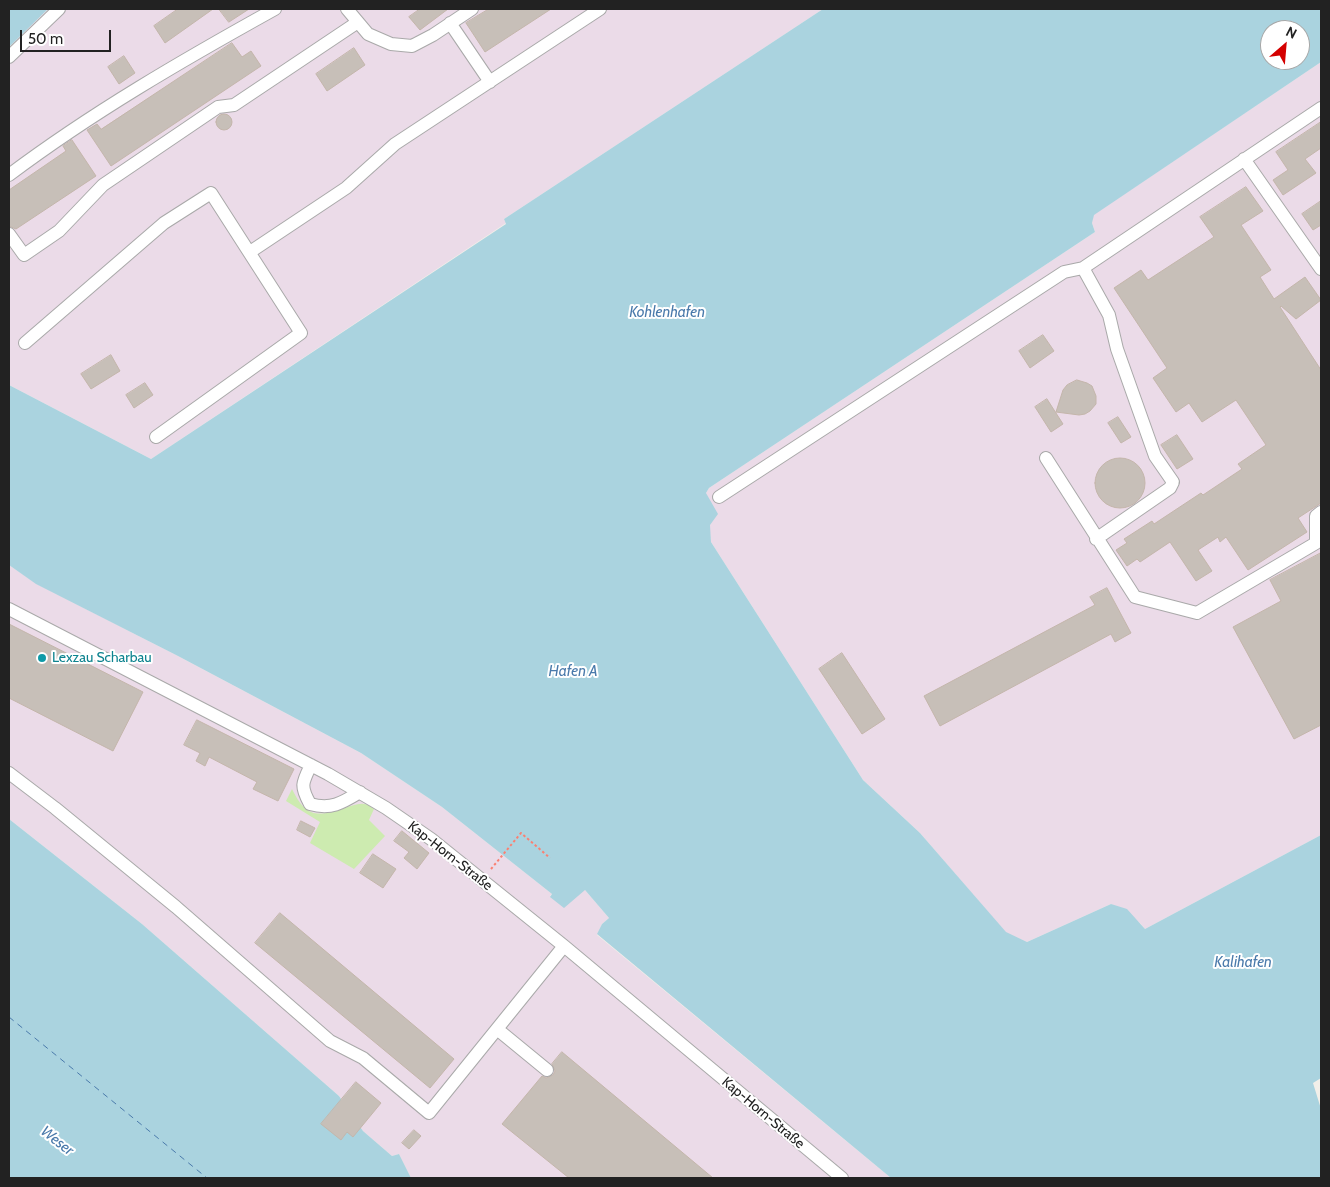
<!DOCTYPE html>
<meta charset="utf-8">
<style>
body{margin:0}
#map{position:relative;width:1330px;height:1187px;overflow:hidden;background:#f2efe9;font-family:Cabin,sans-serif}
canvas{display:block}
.frame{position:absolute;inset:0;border:10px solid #222;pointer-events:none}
.north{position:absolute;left:1260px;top:20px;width:50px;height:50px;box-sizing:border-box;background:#fff;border:1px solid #a7a7a7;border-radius:50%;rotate:27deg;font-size:14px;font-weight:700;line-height:20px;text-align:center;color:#222}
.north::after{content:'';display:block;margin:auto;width:18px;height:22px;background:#d40000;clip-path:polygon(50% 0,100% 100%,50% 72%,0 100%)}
.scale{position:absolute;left:20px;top:30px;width:91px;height:22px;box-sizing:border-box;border:2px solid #222;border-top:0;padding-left:6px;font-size:15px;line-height:18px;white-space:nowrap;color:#222;-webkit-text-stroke:4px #fff;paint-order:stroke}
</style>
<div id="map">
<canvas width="1330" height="1187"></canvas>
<div class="frame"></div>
<div class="north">N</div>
<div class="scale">50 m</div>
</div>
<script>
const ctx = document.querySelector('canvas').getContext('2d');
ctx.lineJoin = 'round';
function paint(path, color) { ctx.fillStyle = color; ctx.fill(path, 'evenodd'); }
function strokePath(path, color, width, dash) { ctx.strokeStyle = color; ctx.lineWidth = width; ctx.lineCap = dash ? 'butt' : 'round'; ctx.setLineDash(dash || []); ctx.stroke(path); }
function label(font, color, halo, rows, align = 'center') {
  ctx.font = font + ' Cabin,sans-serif'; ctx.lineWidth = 4; ctx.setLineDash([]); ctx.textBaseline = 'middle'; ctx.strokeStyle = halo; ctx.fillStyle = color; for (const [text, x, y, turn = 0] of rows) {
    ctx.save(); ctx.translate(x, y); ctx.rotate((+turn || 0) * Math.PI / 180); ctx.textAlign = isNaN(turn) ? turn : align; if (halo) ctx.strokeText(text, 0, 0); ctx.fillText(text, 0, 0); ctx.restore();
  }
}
paint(new Path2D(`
 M48,9H823L504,219L506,223L151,459L9,385V47Z
 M1321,62V835L1145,929L1140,923L1111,904L1027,942L1006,933L920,833L863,780L711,542L706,493L709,488L1095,232L1092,223L1093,215Z
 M9,565L37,584L178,656L361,753L442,807L552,894L550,896L585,890L609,918L602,924L597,935L891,1178H411L399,1154L392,1156L363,1131L339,1096L142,924L9,819Z`), '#ebdbe8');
paint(new Path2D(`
 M292,789C306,818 317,817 345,808C351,806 358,803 364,804C368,804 371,807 374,809L369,820L385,836L354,869L310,843L320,822L286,801Z`), '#cdebb0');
paint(new Path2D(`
 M9,9H48L9,47Z
 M823,9H1321V62L1094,215L1092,223L1095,232L709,488L706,493L718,514L710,525L711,542L863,780L920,833L1006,932L1027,942L1111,904L1127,909L1145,929L1321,835V1078L1313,1083L1321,1109V1178H891L597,934L602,924L609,918L585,890L564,908L550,897L552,894L442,807L361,753L178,656L36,584L9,565V385L151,459L506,224L504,219ZM1270,30H1300V60H1270Z
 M9,819L142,924L339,1096L363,1131L392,1156L399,1154L411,1178H9Z`), '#aad3df');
strokePath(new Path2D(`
 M9,1017L207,1178`), '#4a7aab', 1, [6, 5]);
const building = new Path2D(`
 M178,9H213L165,43L154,26Z
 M219,9H249L229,22Z
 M420,9H448L420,30L409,17Z
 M489,9H551L485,52L466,23Z
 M232,43L242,57L251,51L261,66L111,166L87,130L97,124L101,129Z
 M354,48L365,65L327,91L316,74Z
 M124,56L135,73L119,84L108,67Z
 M216 122a8 8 0 1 1 16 0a8 8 0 1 1-16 0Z
 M1321,122V148L1305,159L1316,173L1283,195L1273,180L1288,170L1276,152Z
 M72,140L96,176L16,229L9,226V190L66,151L63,146Z
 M1246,187L1263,211L1241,225L1271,270L1260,277L1274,299L1305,277L1321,300L1296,319L1281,306L1280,307L1321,370V503L1298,518L1307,532L1248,570L1226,537L1220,542L1218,537L1198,550L1212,571L1196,581L1170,542L1140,562L1137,559L1127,566L1116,550L1127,543L1124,539L1152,521L1154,524L1201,493L1203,495L1242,469L1238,464L1266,445L1236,400L1202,422L1189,403L1176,412L1153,378L1167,368L1114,288L1141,270L1148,280L1214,237L1200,217Z
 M1321,201V225L1313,230L1302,214Z
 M1043,335L1054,351L1030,368L1019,351Z
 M111,355L120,371L91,389L81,374Z
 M1077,380L1087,383L1092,386L1096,396V404L1090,411L1085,414L1079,415L1056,412L1063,390L1067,385Z
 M145,383L153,395L134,408L126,395Z
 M1047,399L1063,424L1051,432L1035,407Z
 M1118,417L1131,437L1121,443L1108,423Z
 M1177,435L1193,459L1177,469L1161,445Z
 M1095 483a25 25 0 1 1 50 0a25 25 0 1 1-50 0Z
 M1321,553V725L1294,739L1233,627L1281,601L1270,580Z
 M1107,588L1131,633L1115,642L1111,634L940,726L924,696L1095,605L1090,597Z
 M9,624L143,692L113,751L9,698Z
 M842,653L885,719L862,734L819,669Z
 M197,720L294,769L278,801L253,789L257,782L209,757L205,766L196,761L200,753L184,745Z
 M301,821L315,828L310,837L297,830Z
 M402,831L429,853L417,869L404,858L409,852L394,841Z
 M373,854L396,869L383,888L360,873Z
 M280,913L454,1059L430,1088L255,943Z
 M562,1052L713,1178H569L502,1124L542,1076L546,1078L553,1075L555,1071L552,1064Z
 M356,1082L381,1103L353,1137L347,1132L341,1140L321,1124Z
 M414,1130L421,1136L409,1149L402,1143Z`);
paint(building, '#c7bfb8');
strokePath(building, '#c4b6ab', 1);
const minor = new Path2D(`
 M347,9L368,34L391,44L412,46L433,35L472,9
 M450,23L490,82
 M9,57L59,9
 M1244,159L1321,269
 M9,175C93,112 183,60 275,9
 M9,234L24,255L59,231L103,185L218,107L234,105L358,22
 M250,252L346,188L395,144L600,9
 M1083,268L1109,315L1117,349L1155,456L1173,482L1170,488L1096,539
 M25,343L164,223L211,193L301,333L156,437
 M1046,458L1135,597L1197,613L1316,543V516L1321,512
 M719,497L1064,272L1083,268L1321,108
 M9,609L328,774L386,808L431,839L564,946L842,1178
 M311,765C302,783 300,786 310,804C331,810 342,803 360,792
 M9,773L55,808L176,907L330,1041L363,1058L429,1113L564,946
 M497,1029L547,1070`);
strokePath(minor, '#a9a9a9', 14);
strokePath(new Path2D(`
 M491,869L521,833L550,858`), '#fa8072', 2, [2.5, 2.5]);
strokePath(minor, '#fff', 12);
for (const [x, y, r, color] of [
 [42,658,5,"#0f9aa8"]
]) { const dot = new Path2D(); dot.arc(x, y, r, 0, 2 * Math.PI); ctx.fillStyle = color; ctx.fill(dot); strokePath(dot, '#fff', 2); }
label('14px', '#0d838f', '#fff', [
 ["Lexzau Scharbau",52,658]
], 'left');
label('14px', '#222', '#fff', [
 ["Kap-Horn-Straße",450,856,38],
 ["Kap-Horn-Straße",763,1113,40]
]);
label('italic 15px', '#4a7aab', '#fff', [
 ["Kohlenhafen",667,313],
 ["Hafen A",573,672],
 ["Kalihafen",1243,963],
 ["Weser",57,1141,38]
]);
</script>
